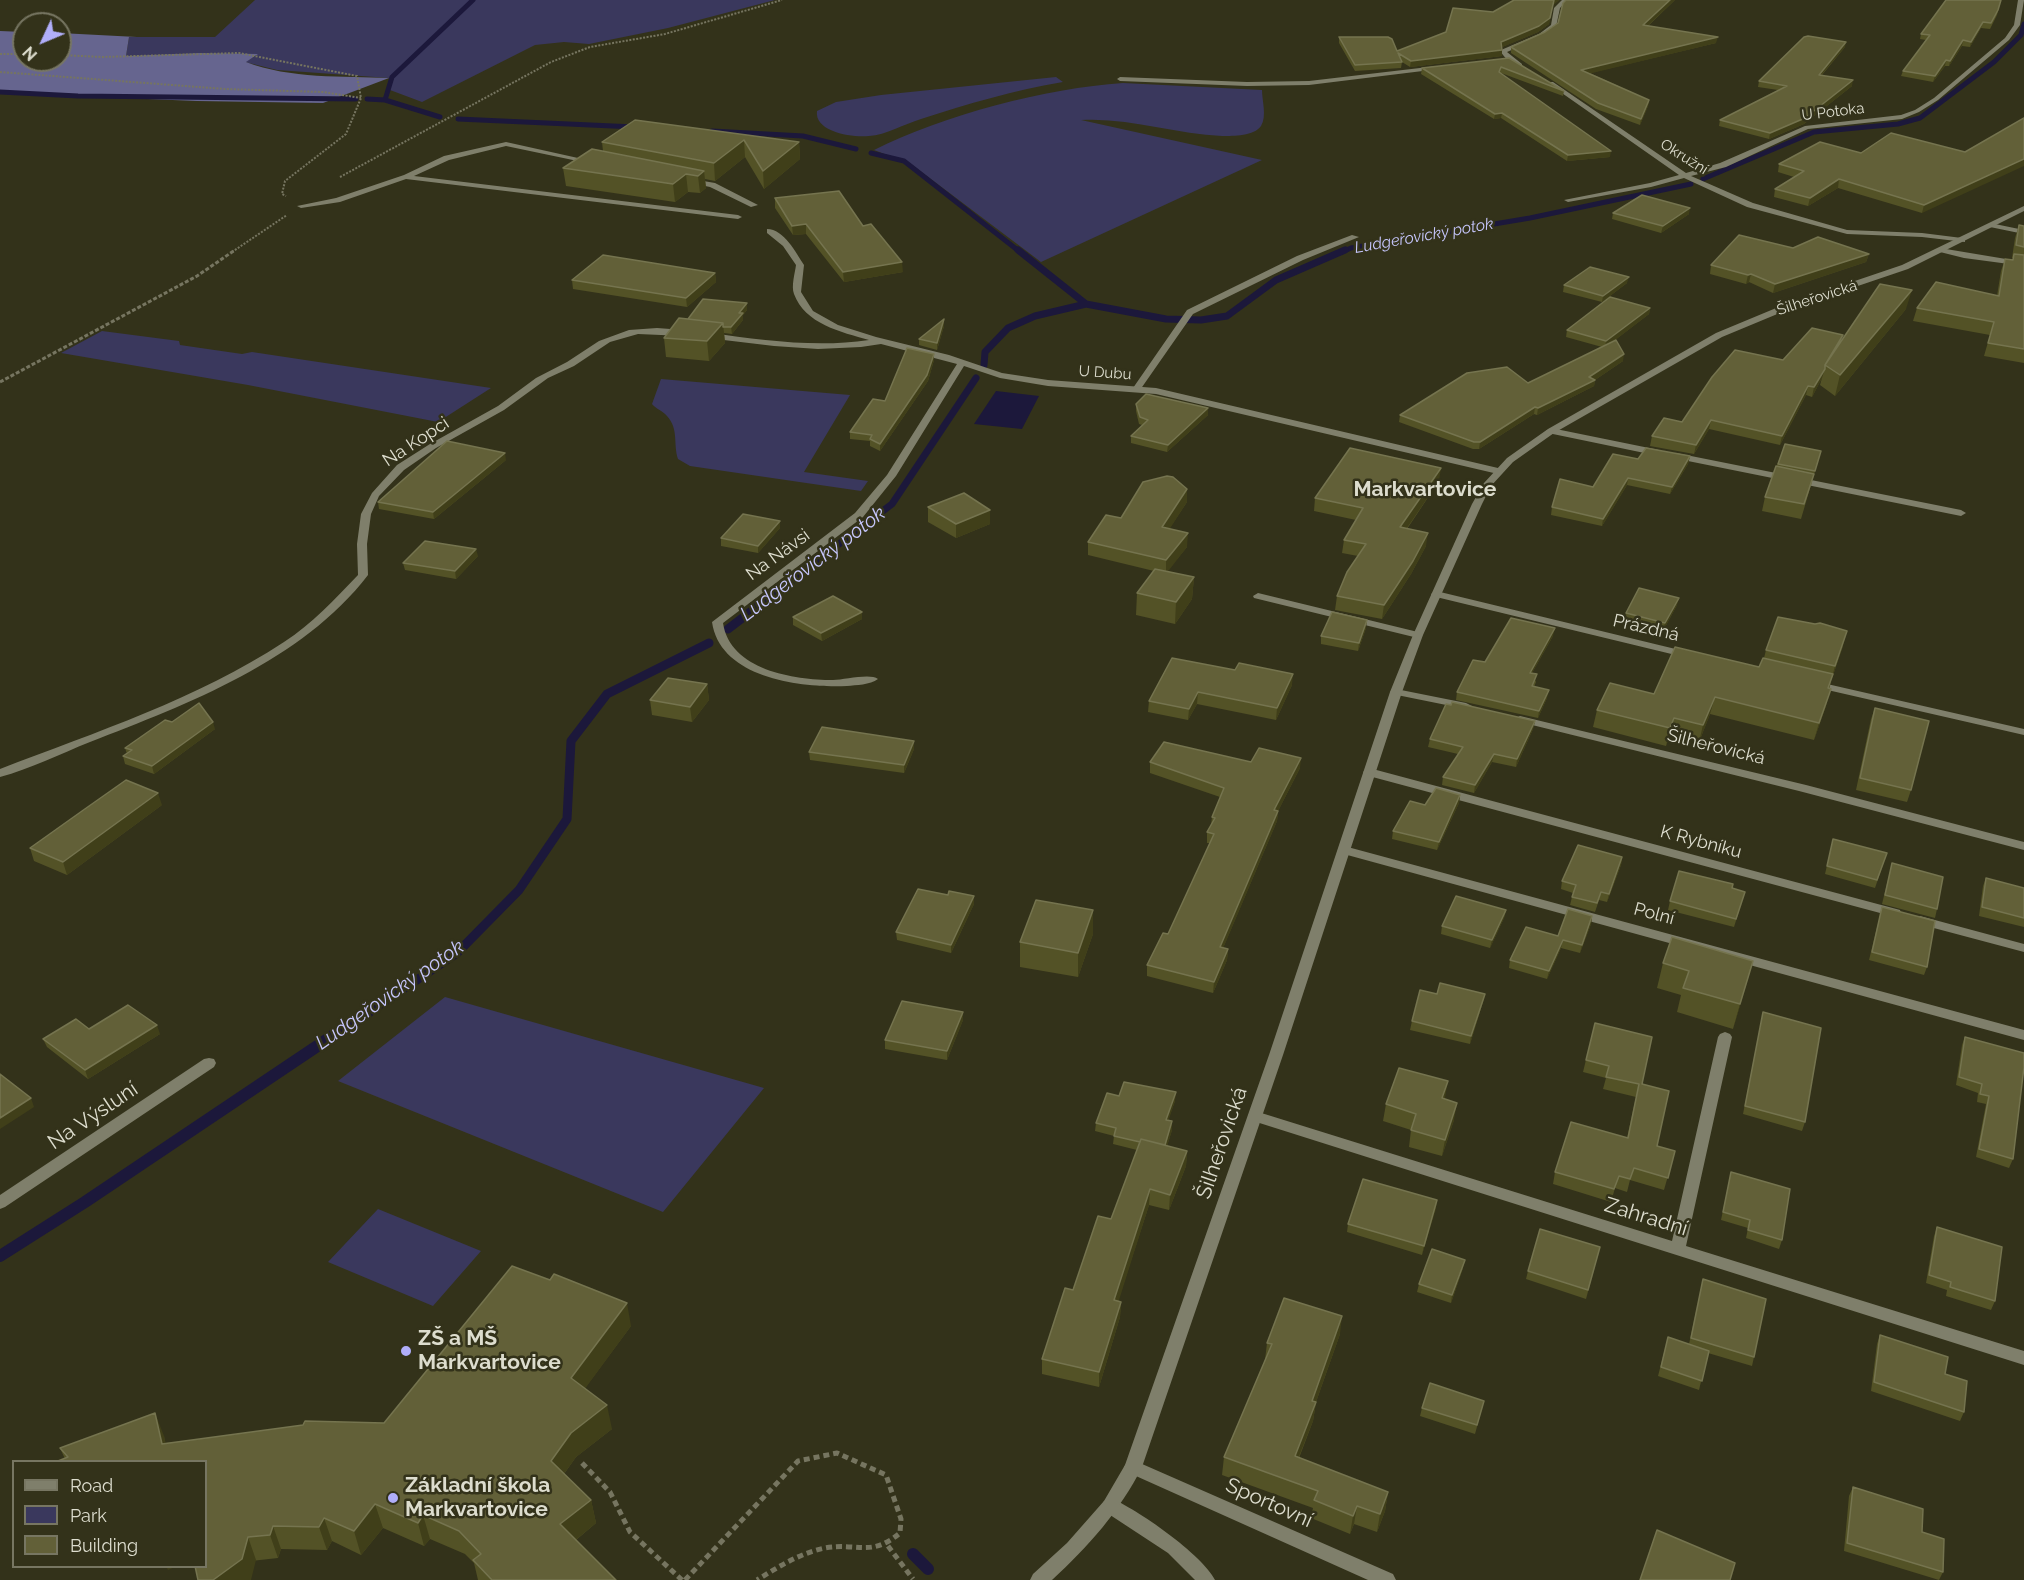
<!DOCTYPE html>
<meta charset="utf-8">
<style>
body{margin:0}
#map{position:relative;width:2024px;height:1580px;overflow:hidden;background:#33321a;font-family:Raleway,sans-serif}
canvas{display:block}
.legend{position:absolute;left:12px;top:1460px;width:195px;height:108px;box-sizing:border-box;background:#33321a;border:2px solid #777662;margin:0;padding:8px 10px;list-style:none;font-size:18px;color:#ddddce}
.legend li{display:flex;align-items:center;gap:12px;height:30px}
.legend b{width:30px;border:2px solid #777662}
.north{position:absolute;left:12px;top:12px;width:60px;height:60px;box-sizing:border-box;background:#33321a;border:2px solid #777662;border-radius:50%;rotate:226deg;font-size:16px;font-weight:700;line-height:24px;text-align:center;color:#ddddce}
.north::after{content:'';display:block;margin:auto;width:21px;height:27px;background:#b0aefa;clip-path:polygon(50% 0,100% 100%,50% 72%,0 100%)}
</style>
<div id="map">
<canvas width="2024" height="1580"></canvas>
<ul class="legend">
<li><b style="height:8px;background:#7f7f6b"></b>Road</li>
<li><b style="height:16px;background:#3a385d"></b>Park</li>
<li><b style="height:16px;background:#626038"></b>Building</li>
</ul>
<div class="north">N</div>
</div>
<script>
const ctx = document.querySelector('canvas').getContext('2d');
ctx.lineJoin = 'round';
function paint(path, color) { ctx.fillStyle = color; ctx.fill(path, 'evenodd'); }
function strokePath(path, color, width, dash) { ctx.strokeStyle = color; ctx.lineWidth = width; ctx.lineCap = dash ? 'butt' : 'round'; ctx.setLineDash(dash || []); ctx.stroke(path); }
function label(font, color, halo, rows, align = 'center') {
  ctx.font = font + ' Raleway,sans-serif'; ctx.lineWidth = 5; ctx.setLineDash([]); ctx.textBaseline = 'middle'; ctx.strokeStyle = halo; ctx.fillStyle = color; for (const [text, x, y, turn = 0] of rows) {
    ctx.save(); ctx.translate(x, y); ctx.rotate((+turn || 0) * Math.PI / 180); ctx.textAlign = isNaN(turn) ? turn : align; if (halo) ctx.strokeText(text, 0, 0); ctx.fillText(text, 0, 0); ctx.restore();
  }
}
paint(new Path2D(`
 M255,0H775L668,28L589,44L564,42L535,45L422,102L390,90L389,78L277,70L245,62L257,55L199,53L126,56L129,37H215Z
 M1056,77L1063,82C1015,90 967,104 921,119C904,124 886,135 869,136C853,138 814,132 817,111L836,102L881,95Z
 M1123,83L1262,90C1262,101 1267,116 1261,126C1254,136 1234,136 1222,136C1175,134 1128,117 1081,120L1262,160L1041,262L911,164L874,150C944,115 1046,88 1123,83Z
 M102,331L179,341L180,345L242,354L252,352L491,388L438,422L248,385L61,353Z
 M661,379L850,395L804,472L868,481L861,491L690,466L678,459C673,444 679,429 667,416C663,411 656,409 652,404Z
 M445,997L764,1088L663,1212L338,1081Z
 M378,1209L481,1251L433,1306L328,1262Z`), '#3a385d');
paint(new Path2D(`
 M0,31L24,32V60H60V33L137,37H129L126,56L199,53L258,54L246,62C290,79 343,76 389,78L323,103L197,101L0,93Z`), '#66658f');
paint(new Path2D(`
 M996,391L1039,396L1022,429L974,424Z`), '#1c183b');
strokePath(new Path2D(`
 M0,92L78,96L356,99
 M367,99L385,100L440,117
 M385,100L392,77L473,0
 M458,119L635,127
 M712,131L803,136L856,149
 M871,153L904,161L1020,252
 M1703,179L1814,132L1898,124L1920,118L1994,62L2021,35L2024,24
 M1342,252L1351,248L1530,218L1691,184`), '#1c183b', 5);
strokePath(new Path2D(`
 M1018,250L1086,304
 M984,365L985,352L1008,328L1035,316L1086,304L1166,319L1201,320L1227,316L1276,280L1345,250
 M790,581L892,504L976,378`), '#1c183b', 7);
strokePath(new Path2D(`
 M728,629L792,580
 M366,1014L457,953L519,890L567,819L571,741L607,694L709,643`), '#1c183b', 9);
strokePath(new Path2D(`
 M0,1256L85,1202L368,1012
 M913,1554L928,1569`), '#1c183b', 12);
strokePath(new Path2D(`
 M0,54H24
 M60,55L103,57L239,53L357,76L361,98L346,134L285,181L282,194L286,196
 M0,72L225,89L323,92L361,98
 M340,177L551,62L590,47L665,34L782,0
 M232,252L287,215`), '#767560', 2, [2, 1.5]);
strokePath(new Path2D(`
 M0,382L197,276L235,250`), '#767560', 3, [4, 2]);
strokePath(new Path2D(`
 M582,1463L610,1492L630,1532L682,1580
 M888,1546L913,1579
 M685,1580L798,1461L837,1453L886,1475L901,1519L900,1533C870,1558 857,1542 825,1548C800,1553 778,1567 757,1580`), '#767560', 5, [6, 4]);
paint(new Path2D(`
 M506,142L596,162L592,164L506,146L449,160L414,176L738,215L742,217L738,219L406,179L340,202L301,208L297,206L336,198L404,175L444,156Z
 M686,178L715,183L758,205L751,207L710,187L686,182Z
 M1352,235L1359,237L1303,260L1193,314L1140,390H1134L1133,388L1187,310L1297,256Z
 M1940,248L2024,262V266L1964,258L1940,252Z
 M1258,593L1422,633L1423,635L1418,638L1254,598L1253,596Z
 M1110,1498C1136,1508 1203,1555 1215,1580H1195L1168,1553L1104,1511L1101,1506L1104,1501Z`), '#7f7f6b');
paint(new Path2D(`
 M1562,0H1568L1560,8L1556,27L1543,36L1507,52L1522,64V66C1513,67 1505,58 1500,51L1501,50L1539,34L1551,25L1554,8Z
 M2018,0H2024L2020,25L2009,40L1938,100L1919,112L1902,119L1808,129L1726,167L1691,176L1753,203L1847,230L1922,233L1962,238H1965V242L1922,237L1847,234L1747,207L1684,178L1651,187L1568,202L1564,200L1650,183L1679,175L1549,84V82H1553L1686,173L1720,163L1805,126L1901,115L1915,110L1934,98L2005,38L2014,25Z
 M1437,66L1440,68L1439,69L1309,85L1247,86L1120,81L1117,79L1120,77L1247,82L1309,81Z
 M1990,223L2024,230V234L1990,227Z
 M767,229C784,229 796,253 804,265L801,292L813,311L838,325L876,337L949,355L1002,373L1048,380L1156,388L1498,468L1503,471L1498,474L1156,394L1048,386L1000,378L964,366L896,476L863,517L723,623C730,670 794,680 833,680C844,680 870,673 878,679C870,685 856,685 847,686C800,688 720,678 712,622L855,513L887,475L957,364L881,344L861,347L818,349L774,346L707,338L706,336L710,333C762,340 816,348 869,340C841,332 805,324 794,294C791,286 795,273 796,265L783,246L767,233Z
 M657,328L684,330L688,333L684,336L638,334L610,342L574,366L548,378L504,410L436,448L404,470L379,496L371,514L367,544L368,575C302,661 188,704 90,742C60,754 30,769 0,777V769C96,732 197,699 284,642C312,624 335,599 358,575L357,544L361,514L372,493L397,465L430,444L498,406L536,378L567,362L599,341L629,330Z
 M1551,428L1659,450L1664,453L1659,456L1548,433L1546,431Z
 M1676,453L1961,510L1966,513L1961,516L1673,458V454Z
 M1436,591L1692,653L1693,655L1688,658L1432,596L1431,594Z
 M1814,681L2024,729V735L1810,686L1808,684Z
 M1396,689L1466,703L1472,706L1466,709L1392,694L1390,692L1392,690Z
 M1520,716L1806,785L2024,842V850L1799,791L1516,721L1514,719Z
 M1369,768L1900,910L1901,913L1895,917L1365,775L1363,772Z
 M1344,846L2024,1030V1040L1340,853L1338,850Z
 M1920,916L2024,944V952L1915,923L1914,920Z
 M1725,1032L1730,1034L1732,1037L1686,1246L2024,1351V1365L1250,1120L1248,1116L1250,1112L1255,1111L1672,1241L1718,1037L1720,1034Z
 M209,1058L214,1059L216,1063L214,1067L5,1207L0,1209V1195L204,1059Z
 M1133,1460L1393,1574L1396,1580H1368L1127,1472L1124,1467L1127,1462Z`), '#7f7f6b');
paint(new Path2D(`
 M2024,206V211L1908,269L1787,310L1722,337L1554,433L1513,462L1491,486L1482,504L1423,635L1402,692L1283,1055L1142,1467C1120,1511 1088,1547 1052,1580H1030L1033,1574L1067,1543L1104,1501L1125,1465L1269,1055L1390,692L1413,635L1472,504L1484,483L1507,458L1548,429L1716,333L1781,306L1902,265Z`), '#7f7f6b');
paint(new Path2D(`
 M1514,0H1559L1552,6L1549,24L1538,32L1502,47V56L1410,67L1402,62L1401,68L1355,71L1339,43V37L1397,51L1446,32L1493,12Z
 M1675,0L1648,26L1716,43L1590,73L1649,100L1648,106L1640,125L1596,109L1511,53V47L1545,32L1558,23Z
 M2001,0L1997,15L1990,29L1981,28L1970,47L1962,46L1949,66H1945L1933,82L1901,76L1903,71L1926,40L1920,39L1921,34Z
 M1845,47L1822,75L1852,86L1804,124L1769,139L1719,126L1720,120L1778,90L1758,87L1759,81Z
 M1509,58L1564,91L1563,96L1501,73L1500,74L1610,157L1567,161L1501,118L1494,119L1421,74L1422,68Z
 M635,120L799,142L800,159L764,189L745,157L715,181L705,179L706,188L700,193L688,192L675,202L566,186L563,168L603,151L602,142Z
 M1965,152L1922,213L1838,188L1808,206L1774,197L1775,189L1794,177L1778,172L1779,164L1861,153Z
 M775,198L903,272L844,282L806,234L793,235L775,208Z
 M1613,213L1689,214L1661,233L1612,219Z
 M2019,225L2024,226V363L1984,356L1990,335L1913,321L1917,308L1997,296L2001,271L2005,259L2012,260L2013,258H2012L2015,238Z
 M1869,254L1866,262L1773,293L1749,282L1746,284L1710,274L1711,265Z
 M715,273L716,282L687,307L573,289L572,280Z
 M1627,283L1602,302L1563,292L1564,285Z
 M747,303V310L743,315V320L732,334L724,333L725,343L709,361L666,357L664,338L688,319Z
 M1650,308L1649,314L1615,340L1623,361L1595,380L1594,386L1537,415L1534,414L1479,449H1473L1399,422L1400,415L1528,383L1602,347L1566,337L1567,330Z
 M1906,309L1835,396L1820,385L1822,378L1812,397L1806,395L1780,445L1709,429L1694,454L1650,446L1652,436L1682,422L1783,360L1841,342Z
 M944,326L937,350L919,345V339Z
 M934,360L928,381L880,451L870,446V441L850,439V432L885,401Z
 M1136,404L1208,408V415L1167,452L1131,443V436L1142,425L1139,424L1136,411Z
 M1785,444L1821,451L1801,519L1762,511L1765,497Z
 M1690,456L1688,464L1670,494L1627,485L1602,526L1551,515L1552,507L1593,487L1638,459Z
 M506,460L434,519L379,509L378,502Z
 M1439,481L1407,529L1426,546L1411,574L1382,619L1335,610L1337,596L1358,556L1342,553L1344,540L1356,520L1314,511L1315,498Z
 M1187,489V502L1169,529L1187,547L1167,571L1194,577L1192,599L1175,624L1136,615L1137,593L1154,571L1088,555V542L1121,518Z
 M928,507L990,524L956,538L928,522Z
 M780,528L758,553L721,546V538Z
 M478,556L456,579L405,570L403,563Z
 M1677,605L1663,631L1624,621L1626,613Z
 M793,617L862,619L822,641L793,625Z
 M1366,628L1358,651L1321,644V636Z
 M1553,636L1532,673L1536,682L1534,687L1547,698L1538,718L1456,700L1457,692L1485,662Z
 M1843,646L1831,681L1826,706L1814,740L1710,714L1699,742L1670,735L1666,746L1593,727L1597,710L1759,667L1764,658L1766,650Z
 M1172,658L1292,685L1276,720L1197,704L1188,720L1148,712L1149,701Z
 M707,684L709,700L692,722L652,715L650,700Z
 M1875,708L1911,790L1907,802L1856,790L1871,719Z
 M1535,721L1533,729L1516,767L1492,762L1474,793L1442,785L1443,777L1458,754L1428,747L1430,739Z
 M172,722L215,729L154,774L125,764L123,756L127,754L125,748Z
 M914,749L904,773L810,760L809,752Z
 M1150,762H1251L1300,768L1278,811L1277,821L1223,948L1228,949L1227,960L1213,993L1147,976V965L1168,934L1210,843H1207V832L1211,825L1212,817L1220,797L1150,773Z
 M1460,795L1459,803L1437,850L1392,839L1393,831L1425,805Z
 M162,805L67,875L34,861L30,848Z
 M1833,839L1887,853L1875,888L1825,874Z
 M1622,857L1621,865L1607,902L1599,900L1595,912L1570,905L1573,893L1561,889L1562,881Z
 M1892,863L1937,909L1935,918L1882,904Z
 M1986,878L2024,888V927L1979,916L1983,886Z
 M1732,888L1745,892L1734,927L1668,910L1670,901Z
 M948,895L974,896V904L951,953L897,940L896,932Z
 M1882,907L1927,967L1924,975L1869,960Z
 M1093,910V934L1078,977L1020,967V942Z
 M1506,910L1504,918L1490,948L1441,934L1442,926Z
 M1592,916L1591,924L1580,953L1561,948L1547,979L1509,968L1510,960L1558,936Z
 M1753,961L1733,1029L1677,1012L1681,995L1657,988L1663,963Z
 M1437,994H1485L1483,1002L1470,1044L1410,1030L1412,1021Z
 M1763,1012L1805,1122L1802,1131L1743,1114Z
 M963,1020L947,1060L885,1049V1040Z
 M1595,1023L1642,1084L1657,1146L1675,1151L1664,1190L1630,1180L1627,1192L1615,1188L1611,1202L1553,1184L1555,1172L1627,1138L1636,1097L1603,1089L1606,1078L1583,1072Z
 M89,1029L160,1034L88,1079L47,1047L43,1039Z
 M1965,1037L2024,1053L2013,1159L2009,1168L1976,1157L1986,1104L1977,1102L1978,1093L1956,1085L1962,1045Z
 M1119,1096L1175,1101L1168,1120L1172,1130L1167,1146L1187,1151L1186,1166L1169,1210L1149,1205L1118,1301L1121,1302L1120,1317L1099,1387L1042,1374V1359L1073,1290L1111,1219L1137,1150L1113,1144L1114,1136L1095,1131L1096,1123Z
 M1445,1099L1454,1120L1442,1156L1409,1147L1411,1130L1383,1121L1386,1104Z
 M1731,1172L1782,1240L1779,1249L1746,1238L1748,1228L1721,1220Z
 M1437,1200L1422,1255L1347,1232L1348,1224Z
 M1937,1227L1995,1301L1991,1310L1946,1296L1947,1290L1926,1283L1934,1236Z
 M1600,1247L1586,1299L1526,1279L1528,1271Z
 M1463,1268L1451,1303L1417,1292L1419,1284Z
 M1703,1279L1754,1357L1752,1366L1708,1353L1699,1390L1658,1376L1668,1337L1689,1344Z
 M631,1326L585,1388L612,1429L576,1457L564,1474L591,1500L596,1523L576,1540L616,1580H478L474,1563L465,1554L430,1539L424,1546L383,1528L361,1555L332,1541L327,1550L281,1549L278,1558L206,1566L65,1459L60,1448L164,1436L165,1443L384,1423Z
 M1340,1334L1316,1402L1313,1421L1299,1458L1388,1492L1385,1511L1377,1532L1354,1524L1350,1534L1311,1518L1313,1508L1222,1475L1224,1457L1265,1360L1267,1343Z
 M1880,1335L1945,1374L1964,1412L1960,1421L1871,1391L1877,1344Z
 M1484,1401L1475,1434L1420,1416L1422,1408Z
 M1853,1487L1922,1532L1943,1572L1939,1580L1844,1551L1849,1496Z`), '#535226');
paint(new Path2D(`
 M1554,0H1559L1552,6L1549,24L1538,32L1500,48L1501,42Z
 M1670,0H1675L1642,31L1643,25Z
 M1983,22L1981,28L1970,47L1971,42Z
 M1718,37L1716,43L1580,76L1581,70Z
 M1963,40L1962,46L1949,66L1950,61Z
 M1846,42L1845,47L1817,80L1819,75Z
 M1502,50V56L1410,67L1411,61Z
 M1946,60L1945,66L1933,82L1935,76Z
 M1853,80L1852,86L1804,124L1769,139L1770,133Z
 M1649,100L1648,106L1640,125L1641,119Z
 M1502,113L1501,118L1494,119L1495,114Z
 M744,140L745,157L715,181L714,163Z
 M799,142L800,159L764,189L763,171Z
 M1611,151L1610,157L1567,161L1568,155Z
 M2024,159V166L1922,213L1924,205Z
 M704,171L706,188L700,193L698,176Z
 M686,174L688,192L675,202L673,184Z
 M1839,179L1838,188L1808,206L1810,198Z
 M1690,208L1689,214L1661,233L1663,226Z
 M806,224V234L793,235L792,226Z
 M1869,254L1866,262L1773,293L1775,284Z
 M902,262L903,272L844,282L843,272Z
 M715,273L716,282L687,307L686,298Z
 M1751,274L1749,282L1746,284L1748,275Z
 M1629,277L1627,283L1602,302L1603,296Z
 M1912,290L1906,309L1835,396L1840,375Z
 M747,303V310L743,315V320L732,334L731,327L739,313Z
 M1650,308L1649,314L1605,348L1606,341Z
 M944,319V326L937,350V343Z
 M723,323L725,343L709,361L707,341Z
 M934,354V360L928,381L880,451V444Z
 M1624,354L1623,361L1595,380L1594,386L1537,415L1538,408L1589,377Z
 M1825,369L1822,378L1812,397L1814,387Z
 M1808,386L1806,395L1780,445L1782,436Z
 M1535,407L1534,414L1479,449L1480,442Z
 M1208,408V415L1167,452L1168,445Z
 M1711,420L1709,429L1694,454L1696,445Z
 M505,453L506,460L434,519L433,512Z
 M1690,456L1688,464L1670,494L1672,487Z
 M1441,468L1439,481L1398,541L1400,527Z
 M1628,478L1627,485L1602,526L1603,519Z
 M1187,489V502L1162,541V527Z
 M990,510V524L956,538V524Z
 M780,521V528L758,553V546Z
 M1188,533L1187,547L1166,574V560Z
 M1428,533L1426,546L1411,574L1382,619L1384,605Z
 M476,549L478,556L456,579L455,571Z
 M1194,577L1192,599L1175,624L1176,602Z
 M1679,598L1677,605L1663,631L1665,623Z
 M862,612V619L822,641L821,633Z
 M1367,620L1366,628L1358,651L1359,643Z
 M1555,628L1553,636L1528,680L1530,673Z
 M1847,631L1843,646L1831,681L1835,666Z
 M1293,674L1292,685L1276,720L1277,708Z
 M707,684L709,700L692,722L690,707Z
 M1831,689L1826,706L1814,740L1819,723Z
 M1549,690L1547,698L1538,718L1539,711Z
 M1198,692L1197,704L1188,720L1189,709Z
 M1715,697L1710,714L1699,742L1703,725Z
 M1674,718L1670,735L1666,746L1670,728Z
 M1535,721L1533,729L1516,767L1517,759Z
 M213,722L215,729L154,774L152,766Z
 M914,741V749L904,773V765Z
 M1494,754L1492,762L1474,793L1475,785Z
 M1301,758L1300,768L1278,811L1277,821L1219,958L1220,947L1274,810Z
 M158,793L162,805L67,875L63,862Z
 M1460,795L1459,803L1437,850L1439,842Z
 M1622,857L1621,865L1607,902L1609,894Z
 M974,896V904L951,953V945Z
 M1093,910V934L1078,977V953Z
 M1506,910L1504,918L1490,948L1492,940Z
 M1592,916L1591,924L1580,953L1582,945Z
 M1563,940L1561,948L1547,979L1549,971Z
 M1228,949L1227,960L1213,993L1214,982Z
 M1753,961L1746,986L1733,1029L1740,1004Z
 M1485,994L1483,1002L1470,1044L1471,1036Z
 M963,1012V1020L947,1060V1051Z
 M157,1025L160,1034L88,1079L85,1070Z
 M1448,1081L1445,1098L1439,1115L1442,1098Z
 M1176,1092L1175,1101L1166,1128V1120Z
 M31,1098L34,1107L0,1129V1118Z
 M1457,1103L1454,1120L1442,1156L1445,1140Z
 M1172,1121V1130L1164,1156L1165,1148Z
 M1187,1151L1186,1166L1169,1210L1170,1195Z
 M1150,1189L1149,1205L1114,1316V1300Z
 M1437,1200L1436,1209L1422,1255L1424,1246Z
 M1465,1260L1463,1268L1451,1303L1452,1295Z
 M1121,1302L1120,1317L1099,1387V1372Z
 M627,1303L631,1326L576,1401L571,1378Z
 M1342,1316L1340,1334L1312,1413L1316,1402L1313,1421L1292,1474L1295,1456L1312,1401Z
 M607,1405L612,1429L576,1457L556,1485L551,1461L571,1433Z
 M155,1413L164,1436L170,1461L162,1444Z
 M1388,1492L1385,1511L1377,1532L1380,1514Z
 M591,1500L596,1523L566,1548L560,1524Z
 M375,1504L383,1528L361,1555L354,1531Z
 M1357,1506L1354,1524L1350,1534L1353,1516Z
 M423,1515L430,1539L424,1546L418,1523Z
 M324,1518L332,1541L327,1550L319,1527Z
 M273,1526L281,1549L278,1558L270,1535Z
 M248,1537L256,1560L251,1580H213Z
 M166,1566H177L168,1570Z`), '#403f19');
const building = new Path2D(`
 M1514,0H1554L1550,18L1539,26L1501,42L1502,50L1411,61L1398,53L1402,62L1355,65L1339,37H1388L1392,39L1397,51L1446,32L1453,8L1493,12Z
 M1566,0H1670L1643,25L1718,37L1581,70L1649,100L1641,119L1598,103L1511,47L1545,32L1558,23L1563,3Z
 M1946,0H2001L1998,10L1991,23L1983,22L1971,42L1963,40L1950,61L1946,60L1935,76L1903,71L1930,35L1921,34Z
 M1808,36L1846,42L1819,75L1853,80L1805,118L1770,133L1720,120L1787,86L1759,81L1804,37Z
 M1509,58L1564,91L1501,67L1499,72L1611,151L1568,155L1502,113L1495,114L1422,68Z
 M2024,118V159L1924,205L1839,179L1810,198L1775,189L1804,171L1779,164L1820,142L1861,153L1891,133L1965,152Z
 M635,120L799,142L763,171L744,140L714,163L602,142Z
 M592,149L704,171L698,176L686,174L673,184L563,168Z
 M839,191L863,226L871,224L902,262L843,272L806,224L792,226L775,198Z
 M1642,195L1690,208L1663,226L1613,213Z
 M2019,225L2024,226V247L2016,245Z
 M1739,235L1793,248L1818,237L1869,254L1775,284L1751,274L1748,275L1711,265Z
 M2014,254L2024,255V349L1988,343L1994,322L1917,308L1936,282L1999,296L2005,259L2013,260Z
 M603,255L715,273L686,298L572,280Z
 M1590,267L1629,277L1603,296L1564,285Z
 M1880,284L1912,290L1840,375L1825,365Z
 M1610,297L1650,308L1606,341L1567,330Z
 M703,299L747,303L739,313H743L731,327H723V323L688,319Z
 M679,318L723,323L707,341L664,338Z
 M944,319L937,343L919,339Z
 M1812,328L1843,335L1825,365V369L1814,387L1808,386L1782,436L1711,420L1696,445L1652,436L1664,418L1682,422L1712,377L1735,350L1783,360Z
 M1616,340L1624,354L1589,377L1595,380L1538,408L1535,407L1480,442H1474L1400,415L1467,373L1507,367L1528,383Z
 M907,348L934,354L927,375L880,444L870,439L872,435L850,432L873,399L885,401Z
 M1146,394L1208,408L1168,445L1131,436L1148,420L1140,417L1136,404Z
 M447,441L505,453L433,512L378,502Z
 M1785,444L1821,451L1815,471L1778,464Z
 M1350,448L1441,468L1400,527L1428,533L1413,561L1384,605L1337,596L1347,572L1366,544L1344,540L1363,508L1315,498Z
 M1646,448L1690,456L1672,487L1628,478L1603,519L1552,507L1560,479L1593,487L1613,454L1638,459Z
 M1776,466L1814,474L1804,504L1765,497Z
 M1167,476L1173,477L1187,489L1162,527L1188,533L1166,560L1088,542L1106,515L1121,518L1143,482Z
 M964,493L990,510L956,524L928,507Z
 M743,514L780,521L758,546L721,538Z
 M425,541L476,549L455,571L403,563Z
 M1155,569L1194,577L1176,602L1137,593Z
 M1639,588L1679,598L1665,623L1626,613Z
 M833,596L862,612L821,633L793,617Z
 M1332,612L1367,620L1359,643L1321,636Z
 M1778,617L1815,624L1820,623L1847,631L1835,666L1766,650Z
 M1511,618L1555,628L1530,673L1537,674L1532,686L1549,690L1539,711L1457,692L1473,660L1485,662Z
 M1675,647L1759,667L1763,658L1833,674L1828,688L1831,689L1819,723L1715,697L1703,725L1674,718L1670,728L1597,710L1610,683L1654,694Z
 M1172,658L1235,670L1239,663L1293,674L1277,708L1198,692L1189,709L1149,701Z
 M668,678L707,684L690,707L650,700Z
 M1452,702L1535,721L1517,759L1494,754L1475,785L1443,777L1463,747L1430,739L1446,704L1451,705Z
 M199,703L213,722L152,766L123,756L132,750L125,748L165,720L172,722Z
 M1875,708L1929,721L1911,790L1860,778Z
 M822,727L914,741L904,765L809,752Z
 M1164,742L1251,762L1259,748L1301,758L1274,810L1278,811L1220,947L1228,949L1214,982L1147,965L1163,933L1168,934L1214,834L1207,832L1215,818L1212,817L1224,788L1150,762Z
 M126,780L158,793L63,862L30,848L82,811Z
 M1436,788L1460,795L1439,842L1393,831L1410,801L1425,805Z
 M1833,839L1887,853L1877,880L1827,866Z
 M1578,845L1622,857L1609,894L1601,892L1597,903L1572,897L1576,885L1562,881Z
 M1892,863L1943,877L1937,909L1885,895Z
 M1679,871L1733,884L1732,888L1745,892L1736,919L1670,901Z
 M1986,878L2024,888V918L1982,907Z
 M918,889L948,895L949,891L974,896L951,945L896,932Z
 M1456,896L1506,910L1492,940L1442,926Z
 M1036,900L1093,910L1078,953L1020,942Z
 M1882,907L1935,921L1927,967L1872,952Z
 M1568,909L1592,916L1582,945L1563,940L1549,971L1510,960L1526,927L1558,936Z
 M1672,937L1753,961L1740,1004L1683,988L1689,971L1663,963Z
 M1440,983L1485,994L1471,1036L1412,1021L1420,990L1437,994Z
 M902,1001L963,1012L947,1051L885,1040Z
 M128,1005L157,1025L85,1070L43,1039L76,1019L89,1029Z
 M1763,1012L1821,1028L1805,1122L1745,1106Z
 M1595,1023L1652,1037L1642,1084L1669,1091L1657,1146L1675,1151L1668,1178L1634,1168L1630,1179L1619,1176L1614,1189L1555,1172L1571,1122L1628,1138L1639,1084L1606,1077L1609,1066L1586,1060Z
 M1965,1037L2024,1053V1067L2013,1159L1979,1149L1989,1096L1980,1094L1982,1084L1959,1077Z
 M1399,1068L1448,1081L1442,1098L1457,1103L1445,1140L1411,1130L1416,1114L1386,1104Z
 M0,1074L31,1098L0,1118Z
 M1124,1082L1176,1092L1166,1120L1172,1121L1165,1145L1141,1139L1140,1142L1114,1136L1116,1128L1096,1123L1107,1093L1119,1096Z
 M1141,1139L1187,1151L1170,1195L1150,1189L1114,1300L1121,1302L1099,1372L1042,1359L1065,1288L1073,1290L1098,1216L1111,1219Z
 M1731,1172L1790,1189L1782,1240L1748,1230L1750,1220L1723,1212Z
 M1363,1179L1437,1200L1424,1246L1348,1224Z
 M1937,1227L2002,1247L1995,1301L1950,1287L1951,1282L1929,1275Z
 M1540,1229L1600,1247L1588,1290L1528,1271Z
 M1432,1249L1465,1260L1452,1295L1419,1284Z
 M512,1266L550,1280L554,1274L627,1303L571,1378L607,1405L571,1433L551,1461L591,1500L560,1524L616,1580H492L473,1560L481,1554L459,1531L423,1515L418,1523L375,1504L354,1531L324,1518L319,1527L273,1526L270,1535L248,1537L242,1559L213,1580H198L195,1566H206V1461H58L68,1457L60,1448L155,1413L162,1444L303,1425L305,1421L384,1423Z
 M1703,1279L1766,1299L1754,1357L1691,1338Z
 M1284,1298L1342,1316L1312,1401L1316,1402L1295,1456L1388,1492L1380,1514L1357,1506L1353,1516L1314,1500L1318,1491L1224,1457L1272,1344L1267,1343Z
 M1880,1335L1948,1357L1945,1374L1967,1381L1964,1412L1874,1382Z
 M1668,1337L1709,1351L1702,1381L1661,1367Z
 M1430,1383L1484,1401L1477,1425L1422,1408Z
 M1853,1487L1923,1509L1922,1532L1944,1539L1943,1572L1847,1543Z
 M1657,1530L1735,1563L1730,1580H1640Z`);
paint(building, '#626038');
strokePath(building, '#75744f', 1.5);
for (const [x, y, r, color] of [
 [406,1351,6,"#b0aefa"],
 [393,1498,6,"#b0aefa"]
]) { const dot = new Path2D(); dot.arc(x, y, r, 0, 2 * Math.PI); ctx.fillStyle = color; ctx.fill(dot); strokePath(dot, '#33321a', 2); }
label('15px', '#ddddce', '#33321a', [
 ["U Potoka",1833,112,-7],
 ["Okružní",1684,157,32],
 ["Šilheřovická",1817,298,-18],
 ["U Dubu",1105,373,4]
]);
label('italic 16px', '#c6c6fc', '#33321a', [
 ["Ludgeřovický potok",1424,236,-10]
]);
label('18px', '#ddddce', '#33321a', [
 ["Na Kopci",416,442,-33],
 ["Na Návsi",778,555,-36],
 ["Prázdná",1646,628,13],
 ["Šilheřovická",1716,747,14],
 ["K Rybníku",1701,842,15],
 ["Polní",1654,914,15]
]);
label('italic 20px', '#c6c6fc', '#33321a', [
 ["Ludgeřovický potok",813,564,-37],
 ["Ludgeřovický potok",390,995,-35]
]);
label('bold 21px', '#ddddce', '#33321a', [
 ["Markvartovice",1425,490]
]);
label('21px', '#ddddce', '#33321a', [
 ["Na Výsluní",93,1116,-34],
 ["Šilheřovická",1222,1143,-71],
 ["Zahradní",1646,1217,17],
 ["Sportovní",1269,1503,24]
]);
label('bold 21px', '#ddddce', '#33321a', [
 ["ZŠ a MŠ",418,1339],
 ["Markvartovice",418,1363],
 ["Základní škola",405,1486],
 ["Markvartovice",405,1510]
], 'left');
</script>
